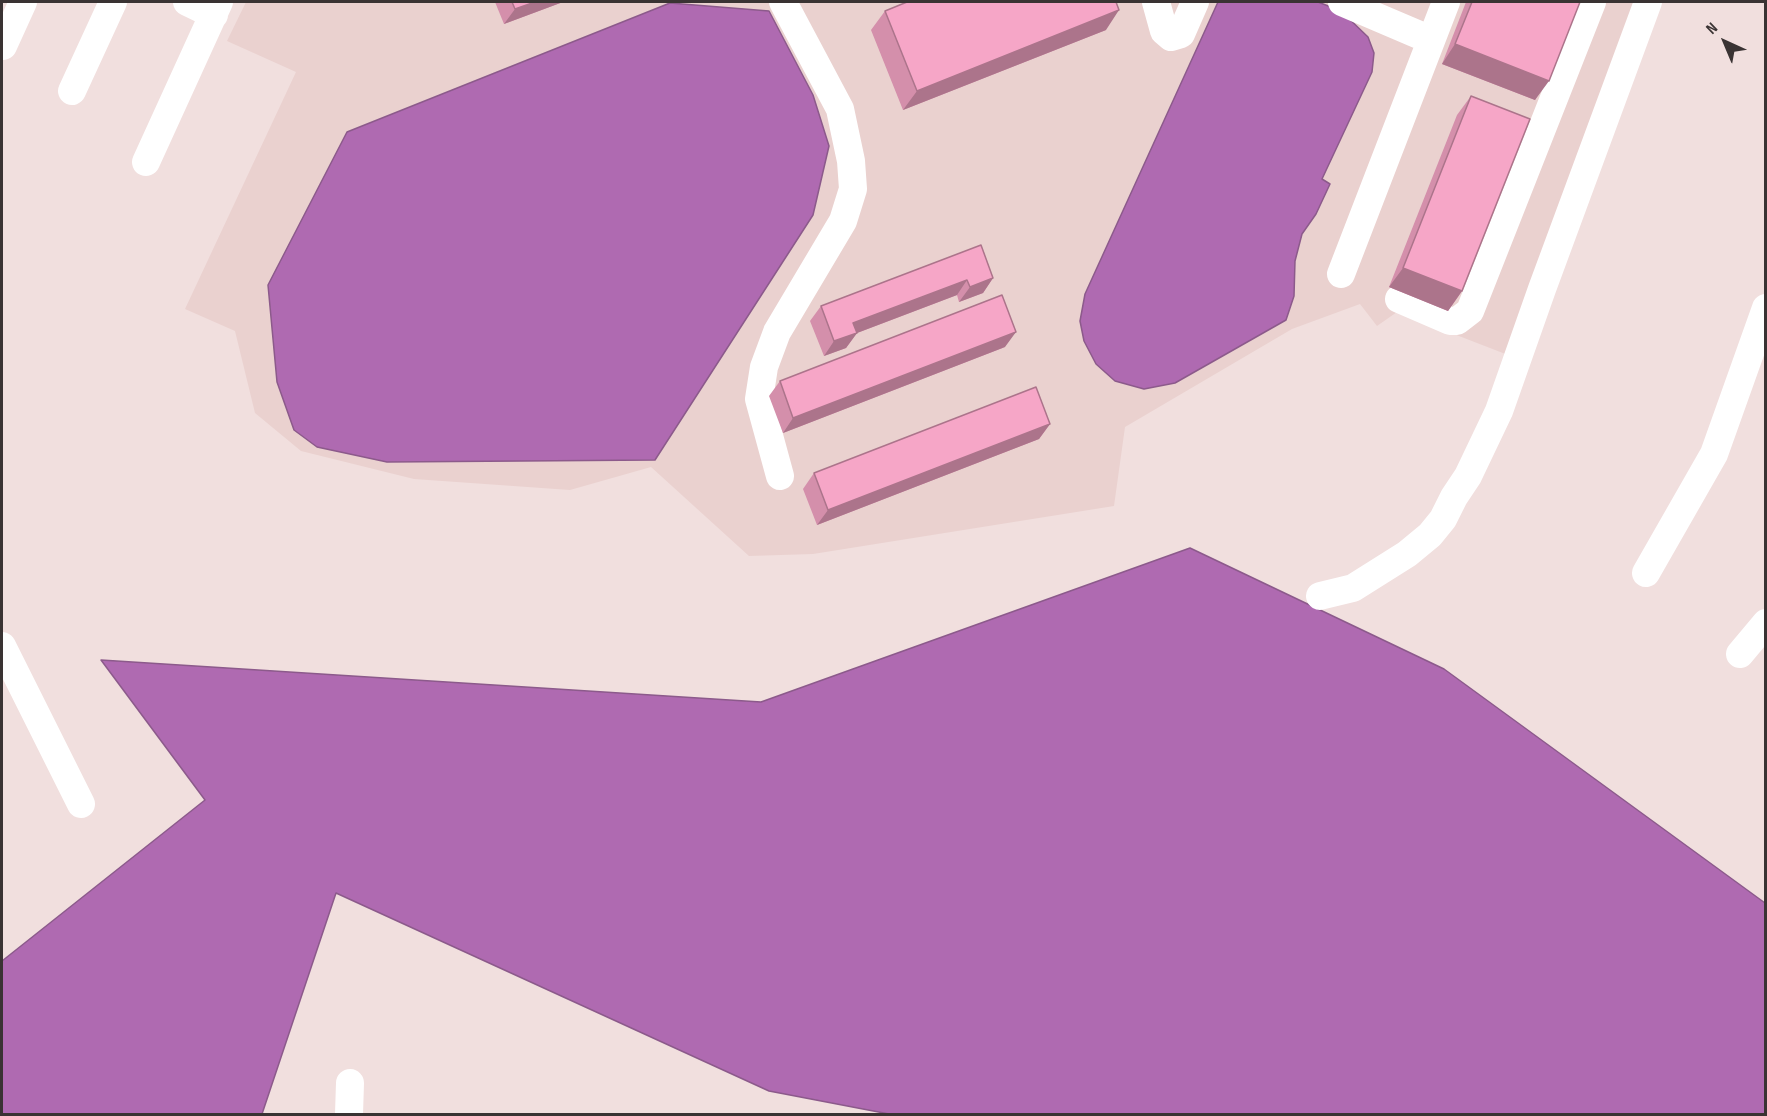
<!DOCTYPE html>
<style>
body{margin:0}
#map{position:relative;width:1767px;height:1116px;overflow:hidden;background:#f1dfde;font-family:"Sofia Sans Condensed",sans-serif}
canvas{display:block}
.frame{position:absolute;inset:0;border:3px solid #3a3333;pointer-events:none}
.north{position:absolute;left:1695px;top:12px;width:60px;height:60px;-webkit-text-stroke:4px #f1dfde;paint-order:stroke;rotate:316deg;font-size:16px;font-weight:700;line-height:24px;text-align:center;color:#3a3333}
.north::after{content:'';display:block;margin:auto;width:21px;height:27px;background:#3a3333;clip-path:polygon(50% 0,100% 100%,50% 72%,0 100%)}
</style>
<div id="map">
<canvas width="1767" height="1116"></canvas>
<div class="frame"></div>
<div class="north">N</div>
</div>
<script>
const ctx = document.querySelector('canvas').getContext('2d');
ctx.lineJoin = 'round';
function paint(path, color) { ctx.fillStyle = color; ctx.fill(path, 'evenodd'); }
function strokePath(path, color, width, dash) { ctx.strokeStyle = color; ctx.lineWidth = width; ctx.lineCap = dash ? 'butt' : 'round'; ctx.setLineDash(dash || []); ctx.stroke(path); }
paint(new Path2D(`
 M246,2H1641L1508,355L1397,312L1377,326L1360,304L1292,329L1125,427L1114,506L813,554L749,556L651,467L570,490L414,479L301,451L255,413L235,331L185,309L296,72L227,41Z`), '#ead1cf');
const water = new Path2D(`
 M1218,2H1318L1341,11L1368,37L1374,53L1372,72L1322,179L1330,184L1316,214L1302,234L1295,261L1294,296L1286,320L1175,383L1144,389L1115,381L1096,364L1084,341L1080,321L1085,294Z
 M670,3L769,11L813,95L829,146L813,215L655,460L387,462L317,447L294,430L277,382L268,285L347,132Z
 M1190,548L1444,669L1765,903V1114H889L769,1091L336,893L262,1114H2V961L205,800L101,660L761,702Z`);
paint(water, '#af6ab1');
strokePath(water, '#8c5a8b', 1.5);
strokePath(new Path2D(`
 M187,2L214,15
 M1156,2L1164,31L1171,37L1181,34L1195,2
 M1342,2L1431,40
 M3,46L23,2
 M72,91L113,2
 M146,162L219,2
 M1341,274L1446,2
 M1399,299L1450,321H1457L1470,311L1592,2
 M780,476L759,399L764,367L777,332L843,221L853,189L851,161L840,109L783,2
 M1646,573L1714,454L1766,308
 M1320,596L1353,588L1407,554L1430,535L1443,519L1454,497L1468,476L1499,411L1542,289L1648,2
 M2,646L81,804
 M1740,654L1766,623
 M349,1114L350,1083`), '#fff', 28);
paint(new Path2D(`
 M495,2H563L504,24Z
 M1466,2H1580L1535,100L1442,64Z
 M885,11L1106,30L903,110L871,30Z
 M1471,96L1462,291L1448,311L1389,287L1457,115Z
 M981,245L993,278L983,293L959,302L957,295L857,333L846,348L824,356L810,321L821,306Z
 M1005,347L783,433L769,396L780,381Z
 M1050,424L1039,439L817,525L803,489L814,473Z`), '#d48fab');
paint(new Path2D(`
 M535,2H563L504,24L515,9Z
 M1119,10L1106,30L903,110L917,91Z
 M1455,44L1549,81L1535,100L1442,64Z
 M1403,268L1462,291L1448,311L1389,287Z
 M993,278L983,293L959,302L970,287Z
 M967,280L957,295L857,333L846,348L824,356L834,341L853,323Z
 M1016,332L1005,347L783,433L793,418Z
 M1050,424L1039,439L817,525L828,510Z`), '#ac748b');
const building = new Path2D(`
 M512,2H535L515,9Z
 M907,2H1116L1119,10L917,91L885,11Z
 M1472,2H1580L1549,81L1455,44Z
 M1471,96L1530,119L1462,291L1403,268Z
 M981,245L993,278L970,287L967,280L853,323L857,333L834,341L821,306Z
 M1002,295L1016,332L793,418L780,381Z
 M1036,387L1050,424L828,510L814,473Z`);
paint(building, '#f6a6c7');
strokePath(building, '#ac748b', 1.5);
</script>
